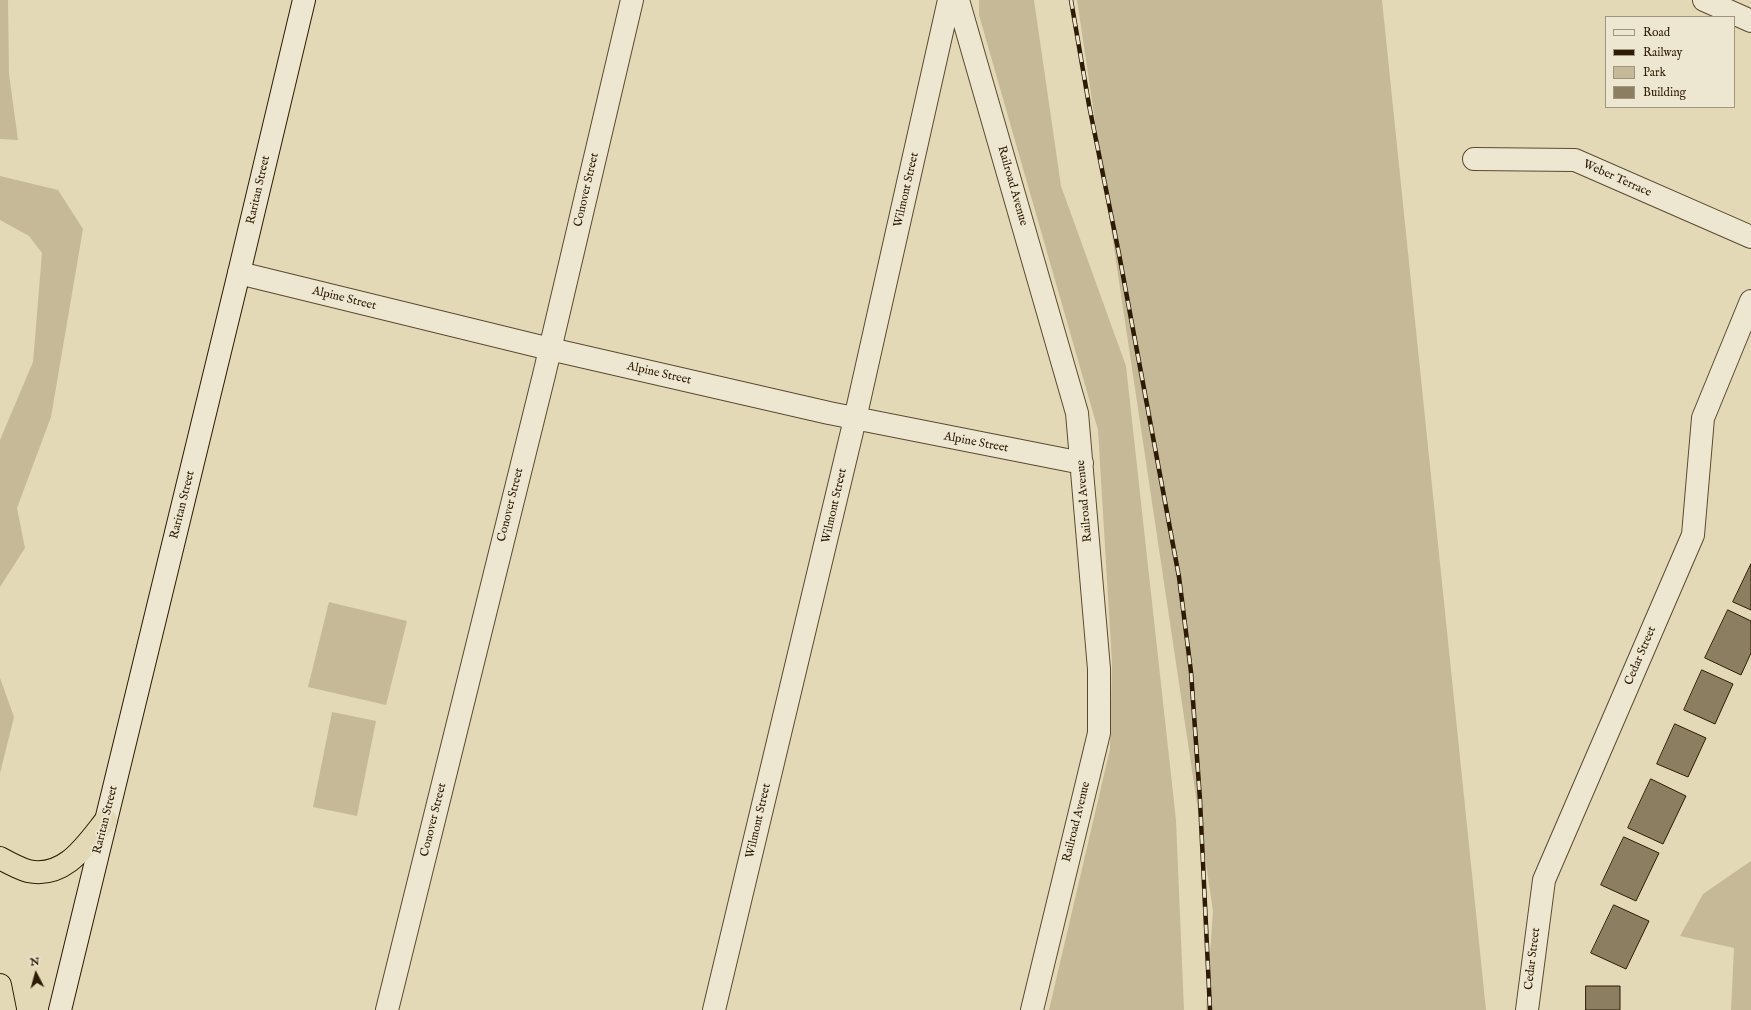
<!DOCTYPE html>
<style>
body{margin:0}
#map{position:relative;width:1751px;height:1010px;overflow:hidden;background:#e4d9b7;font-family:"IM FELL English",serif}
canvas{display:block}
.legend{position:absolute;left:1605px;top:16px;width:130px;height:92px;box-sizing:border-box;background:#ede6d0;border:1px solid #a0957e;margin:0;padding:5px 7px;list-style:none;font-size:12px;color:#2d1b03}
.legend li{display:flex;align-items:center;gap:8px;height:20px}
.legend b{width:20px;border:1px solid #a0957e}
.north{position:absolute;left:16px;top:954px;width:40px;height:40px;-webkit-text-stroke:3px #ede6d0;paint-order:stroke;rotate:354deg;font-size:11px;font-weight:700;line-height:16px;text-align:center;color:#2d1b03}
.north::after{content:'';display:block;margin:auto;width:14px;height:18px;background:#2d1b03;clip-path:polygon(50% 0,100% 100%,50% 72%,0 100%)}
</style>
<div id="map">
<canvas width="1751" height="1010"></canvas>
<ul class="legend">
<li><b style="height:5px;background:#ede6d0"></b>Road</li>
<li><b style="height:5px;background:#2d1b03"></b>Railway</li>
<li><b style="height:11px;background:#c5b998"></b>Park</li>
<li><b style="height:11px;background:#8c7e61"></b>Building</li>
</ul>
<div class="north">N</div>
</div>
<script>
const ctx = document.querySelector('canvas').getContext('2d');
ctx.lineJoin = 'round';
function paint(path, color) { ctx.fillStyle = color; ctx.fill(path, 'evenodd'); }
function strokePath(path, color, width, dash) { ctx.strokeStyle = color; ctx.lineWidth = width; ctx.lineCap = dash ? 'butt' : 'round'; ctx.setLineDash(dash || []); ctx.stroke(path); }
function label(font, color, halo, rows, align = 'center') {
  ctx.font = font + ' "IM FELL English",serif'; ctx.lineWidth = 3.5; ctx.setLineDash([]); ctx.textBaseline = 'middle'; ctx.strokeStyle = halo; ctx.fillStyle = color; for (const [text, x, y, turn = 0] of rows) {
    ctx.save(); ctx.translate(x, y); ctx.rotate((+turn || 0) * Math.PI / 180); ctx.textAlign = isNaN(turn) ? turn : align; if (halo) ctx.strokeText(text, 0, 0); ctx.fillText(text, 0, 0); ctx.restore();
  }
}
paint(new Path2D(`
 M0,0H8L9,74L18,140L0,139Z
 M979,0H1034L1061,186L1126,366L1176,820L1184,1010H1049L1110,749L1112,663L1098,430L979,15Z
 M1077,0H1382L1486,1010H1206L1213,911Z
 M0,176L58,190L83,229L51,417L17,508L25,548L0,587V440L33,362L42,253L29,236L0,220Z
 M329,602L407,621L386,705L308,687Z
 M0,678L14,717L0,773Z
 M332,712L376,721L357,816L313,807Z
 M1751,861V1010H1731L1734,948L1680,936L1703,894Z`), '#c5b998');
const building = new Path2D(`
 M1751,564V610L1733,602Z
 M1728,610L1751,621V653L1741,675L1705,658Z
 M1702,670L1733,684L1715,724L1684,710Z
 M1675,724L1706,738L1688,777L1657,764Z
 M1651,779L1686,796L1663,844L1628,828Z
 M1624,837L1659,853L1636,901L1601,885Z
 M1614,905L1649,921L1626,969L1591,953Z
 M1586,986H1620V1010H1586Z`);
paint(building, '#8c7e61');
strokePath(building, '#2d1b03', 1);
const street = new Path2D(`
 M958,0L1077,413L1099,669V733L1032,1010
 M1704,0L1751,21
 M1474,159L1575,160L1751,237
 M239,273L550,349L829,413L1082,463
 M387,1010L544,375L632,0
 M714,1010L855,419L949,0
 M1527,1010L1544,880L1693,535L1703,418L1751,301`);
const secondary = new Path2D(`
 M60,1010L239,273L304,0`);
const highway = new Path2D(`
 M0,858C9,863 18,868 28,871C65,879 86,845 106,820
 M0,985L5,1010`);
strokePath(street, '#5b4a30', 24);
strokePath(secondary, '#2d1b03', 24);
strokePath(highway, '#2d1b03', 24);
strokePath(street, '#ede6d0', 22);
strokePath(secondary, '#ede6d0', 22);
strokePath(highway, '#e4d9b7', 22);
const rail = new Path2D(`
 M1071,0L1089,105L1119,254L1179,577L1191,672L1200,800L1210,1010`);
strokePath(rail, '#2d1b03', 4.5);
strokePath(rail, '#ede6d0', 3, [9]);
label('12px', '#2d1b03', '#ede6d0', [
 ["Weber Terrace",1617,179,24],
 ["Railroad Avenue",1012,186,74],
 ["Raritan Street",259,190,-77],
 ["Conover Street",587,190,-77],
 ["Wilmont Street",907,190,-77],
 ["Alpine Street",344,299,14],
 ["Alpine Street",659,374,13],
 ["Alpine Street",976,443,11],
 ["Railroad Avenue",1085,501,-95],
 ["Raritan Street",183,505,-76],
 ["Conover Street",511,505,-76],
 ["Wilmont Street",835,506,-77],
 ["Cedar Street",1641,656,-67],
 ["Raritan Street",106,820,-76],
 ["Conover Street",434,820,-76],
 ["Wilmont Street",759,821,-77],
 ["Railroad Avenue",1077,822,-76],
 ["Cedar Street",1533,959,-83]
]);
</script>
